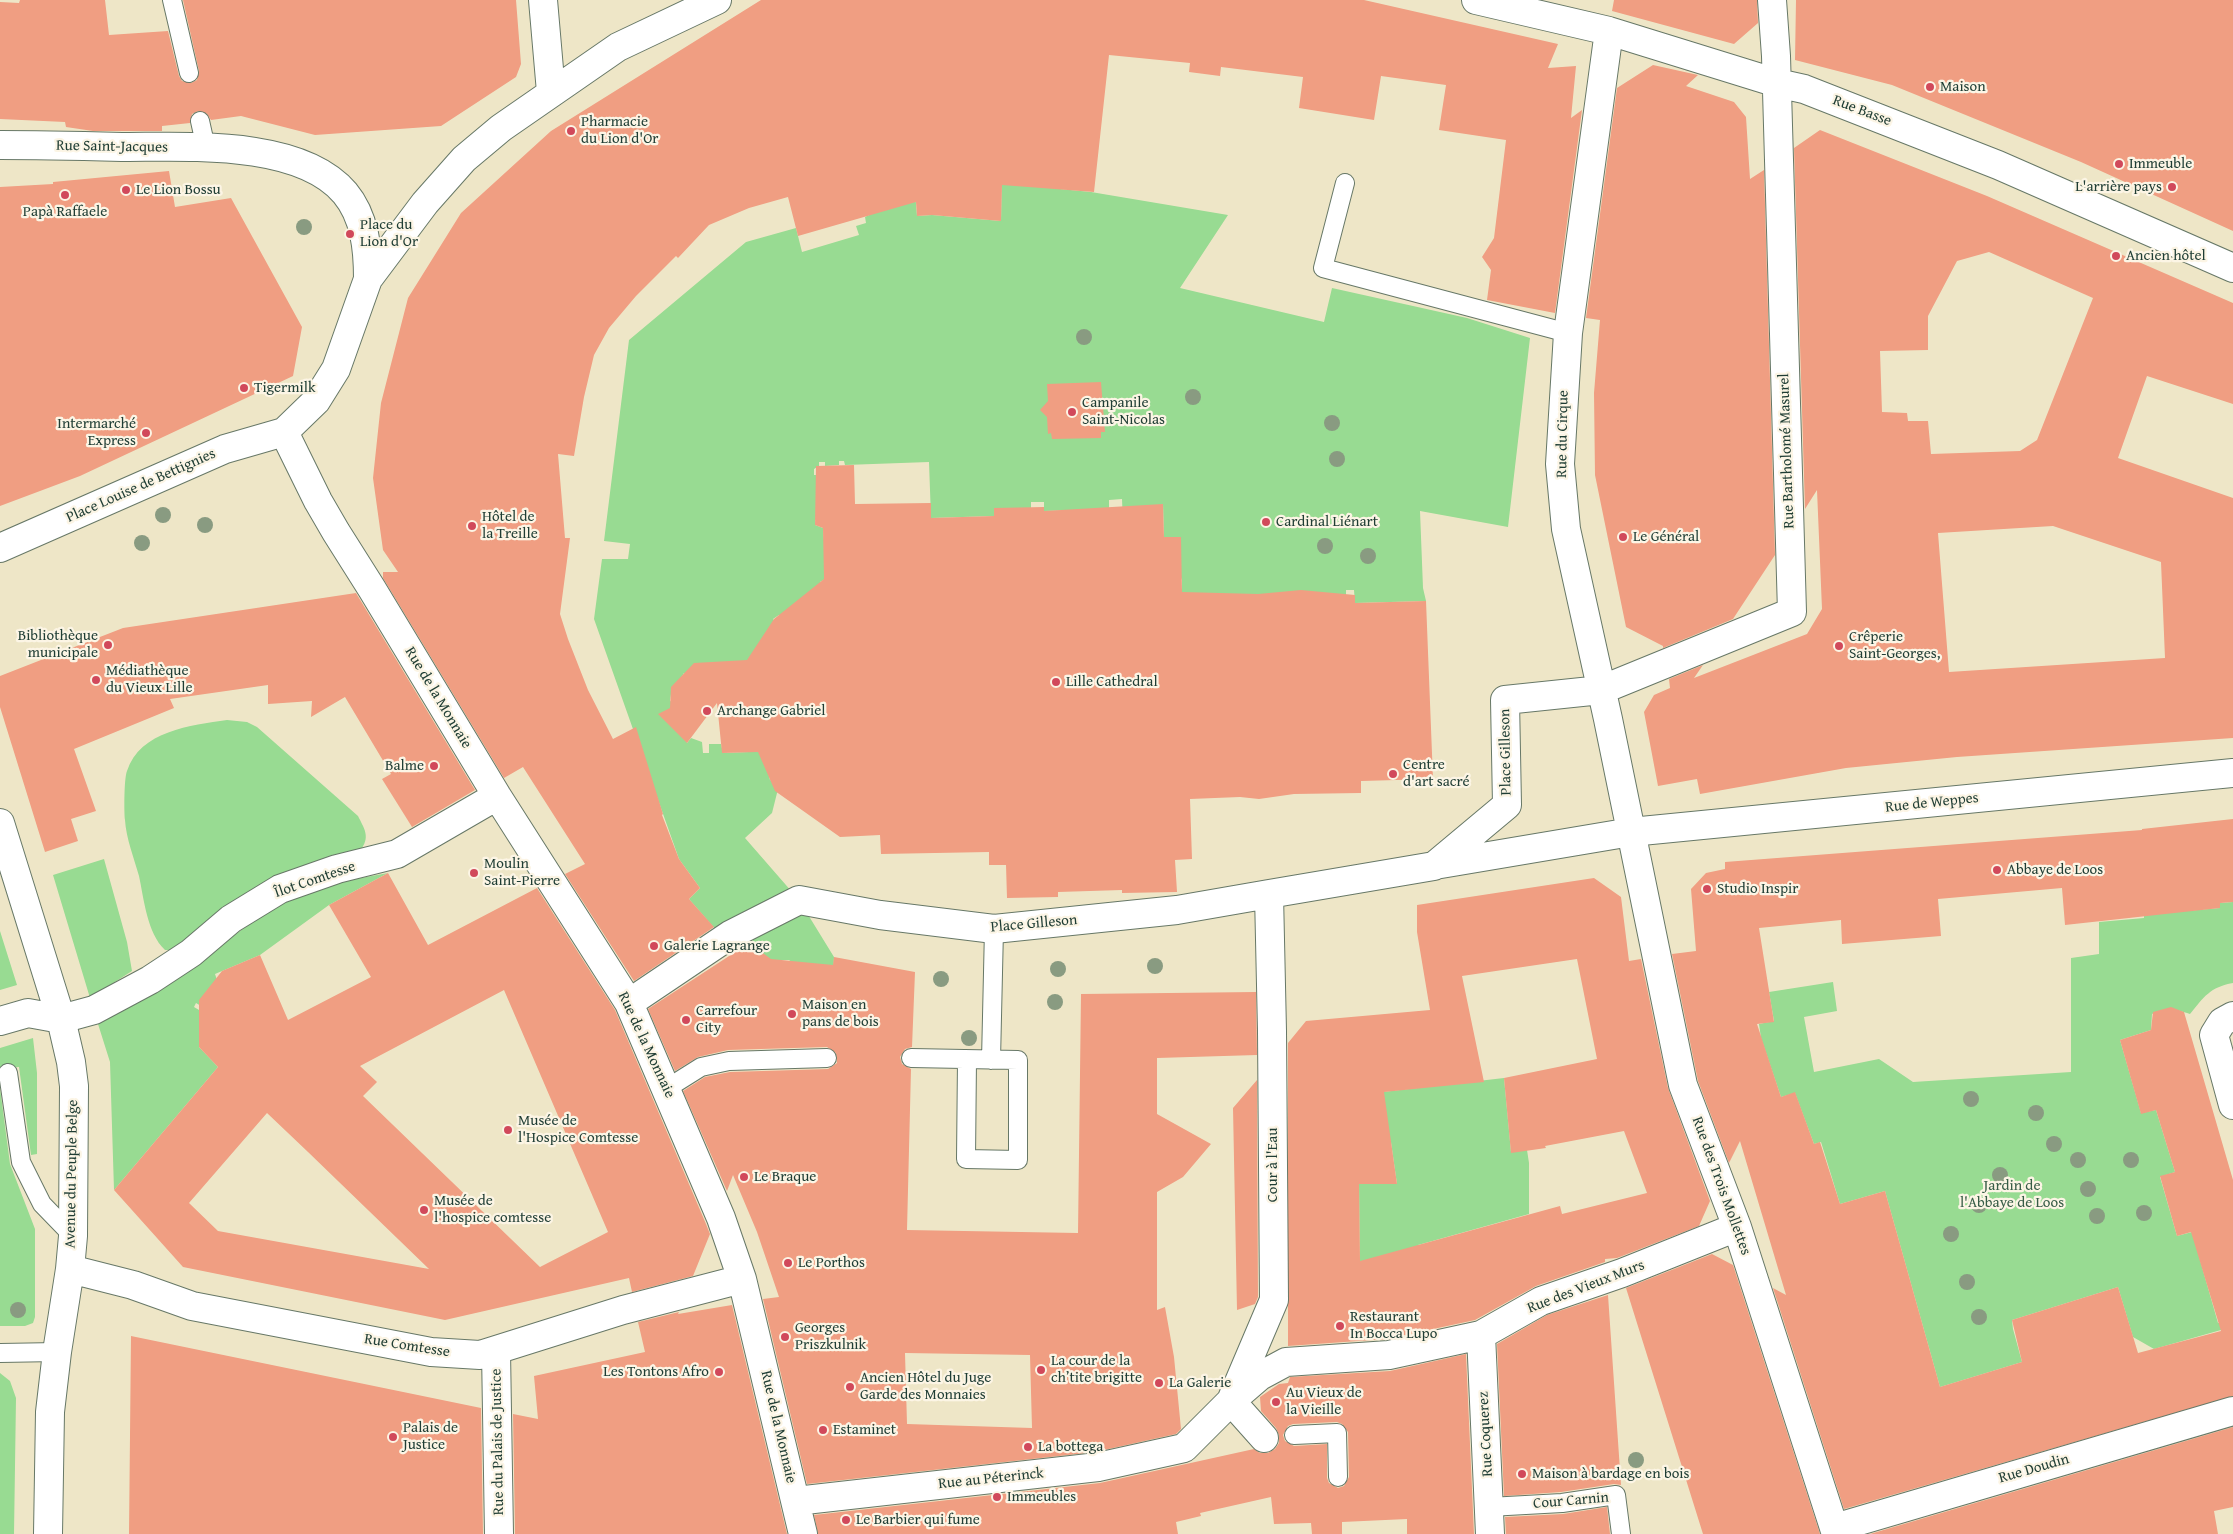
<!DOCTYPE html>
<meta charset="utf-8">
<style>
body{margin:0}
canvas{display:block;background:#eee6c7}
</style>
<canvas width="2233" height="1534"></canvas>
<script>
const ctx = document.querySelector('canvas').getContext('2d');
ctx.lineJoin = 'round';
function paint(path, color) { ctx.fillStyle = color; ctx.fill(path, 'evenodd'); }
function strokePath(path, color, width, dash) { ctx.strokeStyle = color; ctx.lineWidth = width; ctx.lineCap = dash ? 'butt' : 'round'; ctx.setLineDash(dash || []); ctx.stroke(path); }
function label(font, color, halo, rows, align = 'center') {
  ctx.font = font + ' "Gentium Book Plus",serif'; ctx.lineWidth = 4.5; ctx.setLineDash([]); ctx.textBaseline = 'middle'; ctx.strokeStyle = halo; ctx.fillStyle = color; for (const [text, x, y, turn = 0] of rows) {
    ctx.save(); ctx.translate(x, y); ctx.rotate((+turn || 0) * Math.PI / 180); ctx.textAlign = isNaN(turn) ? turn : align; if (halo) ctx.strokeText(text, 0, 0); ctx.fillText(text, 0, 0); ctx.restore();
  }
}
paint(new Path2D(`
 M1002,169L1060,189L1091,192L1228,215L1180,288L1324,322L1332,288L1467,318L1530,338L1508,527L1420,511L1423,588L1426,601L1355,603L1354,590H1346V603L1271,606L1196,596L1166,589H1182V580L1164,537L1163,504L1123,523L1122,499L1109,500V509L1044,511V502H1031V525L994,516L931,518L929,462L845,465L844,461H839V465L825,466V462H819V466L814,469V475H817L818,519L815,520V525L823,528L827,578L820,582L825,589L785,621L779,615L773,619L778,625L769,656L690,679L684,673L671,694L670,701L678,704L687,743L691,738L702,742L703,753H709V744H721L723,753L749,752L760,742L770,780L783,786L777,793L772,813L745,838L799,900L834,957L832,993L789,960H782L754,985L755,947L746,940L716,930L689,899L700,888L679,859L594,619L602,559H628L630,544L604,541L629,340L746,242L796,228L802,252L859,235L856,226L866,223L865,217L915,192L917,216L932,215L1001,221Z
 M227,720L247,722L257,727L358,816C364,828 370,836 362,848L307,865L173,950H165C147,933 144,899 139,876C134,858 126,838 125,820C124,812 124,778 127,771C140,731 191,725 227,720Z
 M104,859L127,942L132,971L90,998L53,875Z
 M388,873L329,905L260,955L215,974L217,980L201,1006L196,1003L194,1007L199,1010V1047L218,1067L114,1190L110,1062L98,1024L200,962L262,914L287,898L317,886Z
 M2233,902V983C2210,987 2204,997 2190,1014C2175,1009 2168,1007 2152,1014L2151,1030L2120,1040L2141,1113L2156,1110L2175,1172L2160,1177L2177,1236L2192,1232L2218,1323L2226,1322L2228,1328L2154,1349L2133,1337L2118,1287L2012,1320L2013,1329L2022,1362L1940,1387L1885,1191L1840,1204L1821,1142L1814,1144L1795,1093L1781,1097L1761,1038L1759,1024L1774,1021L1769,992L1833,982L1837,1011L1804,1017L1814,1072L1879,1059L1913,1082L2071,1072V958L2099,954V922L2144,918V916L2151,914L2220,908V903Z
 M0,931L17,985L0,990Z
 M33,1038L37,1073V1154L31,1155L19,1067L0,1068V1048Z
 M1504,1078L1511,1152L1527,1150L1529,1163V1214L1418,1245L1425,1272L1360,1280L1359,1184H1397L1391,1142L1349,1144L1348,1096Z
 M0,1088L10,1164L35,1229V1317L33,1323L25,1326H0Z
 M0,1373L10,1381L16,1398L14,1534H0Z`), '#98db92');
paint(new Path2D(`
 M20,0H105L109,35L168,31L179,76L182,81L191,83L197,80L199,71L183,0H516L521,64L516,77L441,126L315,135L241,116L211,120L207,114L198,111L192,114L190,123L162,126V131H93L66,127L65,122L0,119V2L19,3Z
 M761,0H1364L1558,44L1548,68L1576,66L1571,118L1582,110L1555,313L1487,300L1491,270L1482,257L1494,238L1506,140L1439,130L1446,85L1381,76L1374,120L1299,108L1303,77L1221,67L1220,76L1189,72L1190,63L1109,55L1094,192L1002,185L1001,221L932,215L917,216L916,202L798,236L788,197L749,208L709,225L678,258L676,256L636,296L609,328L594,355L584,397L574,456L558,454L565,538H570L560,614L568,639L588,690L613,739L636,727L663,814L662,815L679,859L700,888L689,899L714,927L634,981L565,874L585,864L523,767L504,778L383,578V572H398L383,550L373,478L381,403L408,298L461,213L551,131Z
 M1614,0H1757L1758,23L1734,44L1612,11Z
 M1796,0H2233V231L2081,162L1892,85L1795,60Z
 M1653,65L1698,75L1686,86L1734,102L1746,117L1750,179L1764,170L1775,555L1733,619L1663,648V646L1626,627L1595,475L1594,393L1600,320L1586,318L1617,88Z
 M1820,130L1987,196L2233,303V404L2147,376L2118,458L2233,498V738L1957,757L1846,768L1700,794L1697,779L1658,786L1644,712L1654,695L1670,688L1669,679L1703,665L1694,678L1807,634L1822,609L1817,490L1805,509L1794,148ZM1989,252L2093,298L2037,440L2020,451L1931,454L1928,421H1908L1907,413L1882,412L1880,351L1928,350V316L1957,261ZM2053,526L2161,562L2165,658L1949,672L1938,533Z
 M169,171L175,207L231,198L302,327L293,376L80,476L0,506V187L53,184V182Z
 M1101,382L1105,432H1101V438L1052,439L1051,433L1048,434L1047,417L1040,410L1048,401L1047,384Z
 M854,465L855,504L931,503V518L994,516V508L1044,507V511L1163,504L1164,537H1181L1182,592L1258,594L1301,590L1355,595V603L1426,601L1433,779L1361,781V793L1294,794L1259,799L1240,797L1190,799L1192,859L1175,860L1177,892L1122,893V890L1058,892V897L1007,898L1006,865H989V852L881,854L880,835L840,837L775,791L758,752L722,753L717,703L687,743L658,714L670,708L671,687L694,663L747,660L774,619L824,579L823,528L815,525L816,466Z
 M356,593L475,790L412,827L382,779L391,774L345,697L311,717L312,701L268,704V685L170,699L174,708L74,749L96,811L71,819L78,841L45,852L0,707V676L123,628Z
 M2233,819V902L2220,903V908L2065,925L2062,888L1938,899L1941,936L1842,944L1841,920L1759,928L1774,1022L1757,1024L1781,1097L1795,1092L1814,1144L1820,1142L1840,1204L1885,1191L1940,1387L2022,1362L2012,1320L2118,1287L2138,1353L2221,1331L2191,1232L2177,1236L2160,1176L2175,1172L2156,1110L2141,1114L2120,1040L2151,1030L2153,1012L2171,1007L2184,1012L2233,1180V1396L1844,1509L1773,1288L1786,1295L1740,1141L1729,1163L1698,1081L1672,954L1696,951L1691,889L1706,873L1725,869V862L2142,830V829Z
 M388,873L428,945L537,888L615,1010L706,1224L710,1234L693,1276L632,1292L629,1278L445,1320L183,1267L114,1190L218,1067L199,1047V1000L222,971L260,955L288,1020L371,977L329,905ZM504,990L608,1232L540,1267L363,1096L377,1082L360,1066ZM267,1113L308,1152L429,1269L218,1231L189,1203Z
 M1594,878L1621,897L1629,961L1641,959L1668,1088L1710,1201L1699,1226L1617,1258L1605,1259V1262L1536,1286L1475,1320L1387,1339L1288,1346V1043L1306,1021L1430,1010L1417,932V905ZM1577,959L1597,1059L1504,1078L1511,1153L1546,1148L1545,1146L1624,1131L1647,1193L1562,1214L1560,1206L1360,1261L1359,1184H1397L1384,1092L1484,1082L1462,976Z
 M749,943L771,959L833,965L834,957L915,972L912,1047L905,1049L900,1057L902,1064L911,1069L907,1230L1078,1233L1081,994L1256,992L1257,1055L1157,1058V1114L1211,1144L1183,1177L1157,1192V1310L1165,1307L1174,1357L1181,1429L1176,1434L1095,1452L807,1484L763,1299L779,1297L757,1232L733,1175L727,1191L683,1091L705,1077L730,1072L828,1069L837,1063L836,1053L827,1047L728,1050L698,1057L675,1071L648,1009ZM905,1353L1030,1355L1032,1428L907,1424Z
 M1257,1080L1258,1297L1255,1304L1237,1310L1233,1108Z
 M1712,1254L1733,1265L1820,1534H1703L1626,1288Z
 M1608,1295L1621,1485L1614,1484L1561,1492L1504,1496L1497,1344L1547,1315Z
 M732,1305L787,1534H515L513,1414L538,1419L534,1376L645,1352L638,1322L679,1312L678,1314Z
 M131,1336L481,1408L483,1534H129Z
 M1466,1354L1474,1534H1407V1519L1342,1522V1534H1312L1311,1523L1274,1524L1271,1497L1200,1513L1201,1516L1176,1522L1178,1534H818L814,1515L1100,1483L1254,1449L1260,1453H1268L1275,1449L1279,1443V1435L1276,1428L1261,1411L1260,1397L1279,1384L1288,1383L1290,1377L1390,1371ZM1337,1422L1342,1424L1348,1432L1349,1477L1344,1486L1338,1488L1329,1483L1327,1478V1444L1294,1446L1285,1441L1283,1435L1288,1426L1293,1424Z
 M2233,1427V1507L2214,1511L2218,1534H1870Z
 M1607,1507L1610,1534H1506L1505,1517L1563,1514Z`), '#f09e82');
const lane = new Path2D(`
 M172,0L189,73
 M200,121L206,148
 M1345,183L1323,268L1568,333
 M911,1058L1018,1060V1160L966,1159L967,1060
 M991,1060L994,929
 M8,1073L21,1162L42,1204L73,1236
 M666,1089L701,1067L729,1061L827,1058
 M0,1353L57,1352
 M1294,1435L1337,1433L1338,1477
 M1489,1507L1562,1503L1616,1495L1621,1534`);
const street = new Path2D(`
 M543,0L551,92
 M1476,0L1609,31L1777,83L1804,89L1998,165L2233,268
 M1609,31L1568,333L1560,464L1566,529L1608,719L1683,1085L1737,1227L1836,1534
 M0,145C42,145 83,146 125,147C188,147 300,140 345,193C365,217 368,249 368,279
 M284,432L318,501L336,532L372,589L497,796L629,1003L721,1218L742,1279L803,1534
 M0,548L225,449L284,432L316,401L336,369L368,279L425,203L464,159L501,128L618,47L717,0
 M0,823L61,1019L71,1062L74,1086L73,1236L70,1269L57,1352L50,1412L48,1534
 M1435,865L1631,832L2233,773
 M629,1003L730,935L799,900L880,915L994,929L1177,910L1269,894
 M2233,1016L2222,1022L2214,1035L2233,1105
 M0,1021L28,1013L61,1019L94,1010L150,980L191,953L231,919L280,889L337,869L397,854L497,796
 M70,1269L133,1285L192,1306L431,1352L480,1355L623,1310L742,1279
 M1481,1335L1490,1534
 M496,1351L499,1534
 M1264,1438L1231,1401L1274,1300L1272,1031L1269,894L1434,866L1507,805L1505,700L1601,690L1792,612L1776,56L1772,0
 M796,1501L1098,1467L1184,1448L1231,1401L1260,1376L1286,1362L1389,1355L1481,1335L1541,1301L1622,1273L1737,1227
 M1835,1528L2233,1411`);
strokePath(lane, '#677867', 20);
strokePath(street, '#677867', 30);
strokePath(lane, '#fff', 18);
strokePath(street, '#fff', 28);
ctx.fillStyle = '#899b81';
for (const [x, y] of [
 [304,227],
 [1084,337],
 [1193,397],
 [1332,423],
 [1337,459],
 [163,515],
 [205,525],
 [142,543],
 [1325,546],
 [1368,556],
 [1155,966],
 [1058,969],
 [941,979],
 [1055,1002],
 [969,1038],
 [1971,1099],
 [2036,1113],
 [2054,1144],
 [2078,1160],
 [2131,1160],
 [2000,1175],
 [2088,1189],
 [1979,1205],
 [2144,1213],
 [2097,1216],
 [1951,1234],
 [1967,1282],
 [18,1310],
 [1979,1317],
 [1636,1460]
]) { ctx.beginPath(); ctx.arc(x, y, 8, 0, 2 * Math.PI); ctx.fill(); }
for (const [x, y, r, color] of [
 [1930,87,5,"#d1495b"],
 [571,131,5,"#d1495b"],
 [2119,164,5,"#d1495b"],
 [2172,187,5,"#d1495b"],
 [126,190,5,"#d1495b"],
 [65,195,5,"#d1495b"],
 [350,234,5,"#d1495b"],
 [2116,256,5,"#d1495b"],
 [244,388,5,"#d1495b"],
 [1072,412,5,"#d1495b"],
 [146,433,5,"#d1495b"],
 [1266,522,5,"#d1495b"],
 [472,526,5,"#d1495b"],
 [1623,537,5,"#d1495b"],
 [108,645,5,"#d1495b"],
 [1839,646,5,"#d1495b"],
 [96,680,5,"#d1495b"],
 [1056,682,5,"#d1495b"],
 [707,711,5,"#d1495b"],
 [434,766,5,"#d1495b"],
 [1393,774,5,"#d1495b"],
 [1997,870,5,"#d1495b"],
 [474,873,5,"#d1495b"],
 [1707,889,5,"#d1495b"],
 [654,946,5,"#d1495b"],
 [792,1014,5,"#d1495b"],
 [686,1020,5,"#d1495b"],
 [508,1130,5,"#d1495b"],
 [744,1177,5,"#d1495b"],
 [424,1210,5,"#d1495b"],
 [788,1263,5,"#d1495b"],
 [1340,1326,5,"#d1495b"],
 [785,1337,5,"#d1495b"],
 [1041,1370,5,"#d1495b"],
 [719,1372,5,"#d1495b"],
 [1159,1383,5,"#d1495b"],
 [850,1387,5,"#d1495b"],
 [1276,1402,5,"#d1495b"],
 [823,1430,5,"#d1495b"],
 [393,1437,5,"#d1495b"],
 [1028,1447,5,"#d1495b"],
 [1522,1474,5,"#d1495b"],
 [997,1497,5,"#d1495b"],
 [846,1520,5,"#d1495b"]
]) { const dot = new Path2D(); dot.arc(x, y, r, 0, 2 * Math.PI); ctx.fillStyle = color; ctx.fill(dot); strokePath(dot, '#fcf5e5', 2); }
label('15px', '#1f3d34', '#fcf5e5', [
 ["Maison",1940,87],
 ["Pharmacie",581,122],
 ["du Lion d'Or",581,139],
 ["Immeuble",2129,164],
 ["L'arrière pays",2162,187,"right"],
 ["Le Lion Bossu",136,190],
 ["Papà Raffaele",65,212,"center"],
 ["Place du",360,225],
 ["Lion d'Or",360,242],
 ["Ancien hôtel",2126,256],
 ["Tigermilk",254,388],
 ["Campanile",1082,403],
 ["Saint-Nicolas",1082,420],
 ["Intermarché",136,424,"right"],
 ["Express",136,441,"right"],
 ["Hôtel de",482,517],
 ["la Treille",482,534],
 ["Cardinal Liénart",1276,522],
 ["Le Général",1633,537],
 ["Bibliothèque",98,636,"right"],
 ["municipale",98,653,"right"],
 ["Crêperie",1849,637],
 ["Saint-Georges,",1849,654],
 ["Médiathèque",106,671],
 ["du Vieux Lille",106,688],
 ["Lille Cathedral",1066,682],
 ["Archange Gabriel",717,711],
 ["Centre",1403,765],
 ["d'art sacré",1403,782],
 ["Balme",424,766,"right"],
 ["Moulin",484,864],
 ["Saint-Pierre",484,881],
 ["Abbaye de Loos",2007,870],
 ["Studio Inspir",1717,889],
 ["Galerie Lagrange",664,946],
 ["Maison en",802,1005],
 ["pans de bois",802,1022],
 ["Carrefour",696,1011],
 ["City",696,1028],
 ["Musée de",518,1121],
 ["l'Hospice Comtesse",518,1138],
 ["Le Braque",754,1177],
 ["Musée de",434,1201],
 ["l'hospice comtesse",434,1218],
 ["Le Porthos",798,1263],
 ["Restaurant",1350,1317],
 ["In Bocca Lupo",1350,1334],
 ["Georges",795,1328],
 ["Priszkulnik",795,1345],
 ["La cour de la",1051,1361],
 ["ch’tite brigitte",1051,1378],
 ["Les Tontons Afro",709,1372,"right"],
 ["Ancien Hôtel du Juge",860,1378],
 ["Garde des Monnaies",860,1395],
 ["La Galerie",1169,1383],
 ["Au Vieux de",1286,1393],
 ["la Vieille",1286,1410],
 ["Palais de",403,1428],
 ["Justice",403,1445],
 ["Estaminet",833,1430],
 ["La bottega",1038,1447],
 ["Maison à bardage en bois",1532,1474],
 ["Immeubles",1007,1497],
 ["Le Barbier qui fume",856,1520]
], 'left');
label('15px', '#1f3d34', '#fcf5e5', [
 ["Rue Basse",1862,111,21],
 ["Rue Saint-Jacques",112,147,1],
 ["Rue du Cirque",1563,434,-89],
 ["Rue Bartholomé Masurel",1787,451,-92],
 ["Place Louise de Bettignies",141,486,-24],
 ["Rue de la Monnaie",438,698,59],
 ["Place Gilleson",1506,752,-91],
 ["Rue de Weppes",1932,803,-6],
 ["Îlot Comtesse",315,880,-19],
 ["Place Gilleson",1034,924,-5],
 ["Rue de la Monnaie",646,1045,65],
 ["Cour à l'Eau",1273,1165,-90],
 ["Avenue du Peuple Belge",72,1174,-89],
 ["Rue des Trois Mollettes",1721,1186,70],
 ["Rue des Vieux Murs",1586,1287,-21],
 ["Rue Comtesse",407,1346,9],
 ["Rue de la Monnaie",778,1427,77],
 ["Rue Coquerez",1486,1434,-93],
 ["Rue du Palais de Justice",498,1442,-91],
 ["Rue Doudin",2034,1469,-16],
 ["Rue au Péterinck",991,1479,-6],
 ["Cour Carnin",1571,1501,-5]
]);
label('15px', '#375d47', '#fcf5e5', [
 ["Jardin de",2012,1186],
 ["l'Abbaye de Loos",2012,1203]
]);
</script>
